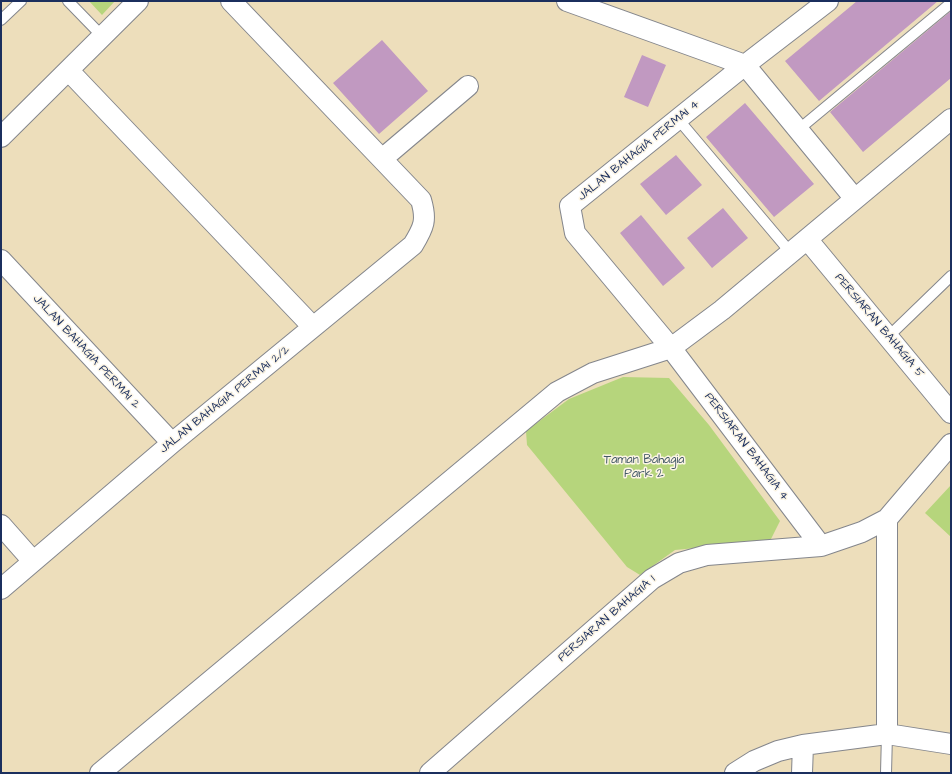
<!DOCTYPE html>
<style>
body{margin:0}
#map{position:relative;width:952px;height:774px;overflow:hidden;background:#eddebb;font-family:"Architects Daughter",sans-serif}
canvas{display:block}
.frame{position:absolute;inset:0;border:2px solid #1b2f5e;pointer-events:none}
</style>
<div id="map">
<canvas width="952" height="774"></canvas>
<div class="frame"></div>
</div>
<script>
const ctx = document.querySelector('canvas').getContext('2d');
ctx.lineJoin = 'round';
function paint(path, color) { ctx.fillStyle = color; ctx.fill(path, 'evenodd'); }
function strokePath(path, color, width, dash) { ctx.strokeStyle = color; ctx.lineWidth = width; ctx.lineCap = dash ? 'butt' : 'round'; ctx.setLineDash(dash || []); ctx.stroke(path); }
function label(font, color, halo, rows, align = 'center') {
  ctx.font = font + ' "Architects Daughter",sans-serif'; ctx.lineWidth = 3; ctx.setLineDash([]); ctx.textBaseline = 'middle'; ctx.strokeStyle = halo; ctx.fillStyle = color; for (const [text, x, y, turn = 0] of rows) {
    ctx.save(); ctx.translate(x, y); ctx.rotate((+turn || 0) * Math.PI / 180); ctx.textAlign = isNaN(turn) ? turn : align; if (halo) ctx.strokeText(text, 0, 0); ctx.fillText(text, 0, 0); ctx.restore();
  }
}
paint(new Path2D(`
 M89,1H115L102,15Z
 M623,377L669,378L709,425L780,521L770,541L675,550L640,575L627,567L527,445L526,431L569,399Z
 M951,485V537L925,513Z`), '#b6d57c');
paint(new Path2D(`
 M857,1H938L819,101L785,61Z
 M951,11V78L863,152L830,112Z
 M382,40L428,91L379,134L333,83Z
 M642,55L666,65L648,107L624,97Z
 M745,103L814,184L774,217L706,137Z
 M676,155L702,185L666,215L640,184Z
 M723,208L748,238L712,268L687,238Z
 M641,215L685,268L663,286L620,233Z`), '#c199c1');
const service = new Path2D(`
 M68,1L103,37
 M1,20L21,1
 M678,119L791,253
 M798,130L951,3
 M889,336L951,276
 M886,773L887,734`);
const minor = new Path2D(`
 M567,1L745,65L855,199
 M69,71L313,327
 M1,137L138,1
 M382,159L468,86
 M807,239L951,413
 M1,260L172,443
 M887,519V734
 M1,525L32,560
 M821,546L671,348L575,233L570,206L745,65L828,1
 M1,589L172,443L413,245C424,227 427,220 421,200L231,1
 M100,773L557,392L593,373L671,348L722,310L951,119
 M430,773L652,579L679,563L707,555L821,546L862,532L887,519L951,444
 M735,773L754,761L778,751L803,745L887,734L951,744
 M802,773L803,745`);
strokePath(service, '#84868c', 12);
strokePath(minor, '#84868c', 22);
strokePath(service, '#fff', 10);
strokePath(minor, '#fff', 20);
label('12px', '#1b2f5e', '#fcf5e5', [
 ["JALAN BAHAGIA PERMAI 4",639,151,-39],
 ["PERSIARAN BAHAGIA 5",879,326,50],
 ["JALAN BAHAGIA PERMAI 2",86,352,47],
 ["JALAN BAHAGIA PERMAI 2/2",225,400,-39],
 ["PERSIARAN BAHAGIA 4",746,447,53],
 ["PERSIARAN BAHAGIA 1",607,619,-41]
]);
label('12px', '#425866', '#fcf5e5', [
 ["Taman Bahagia",644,460],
 ["Park 2",644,474]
]);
</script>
